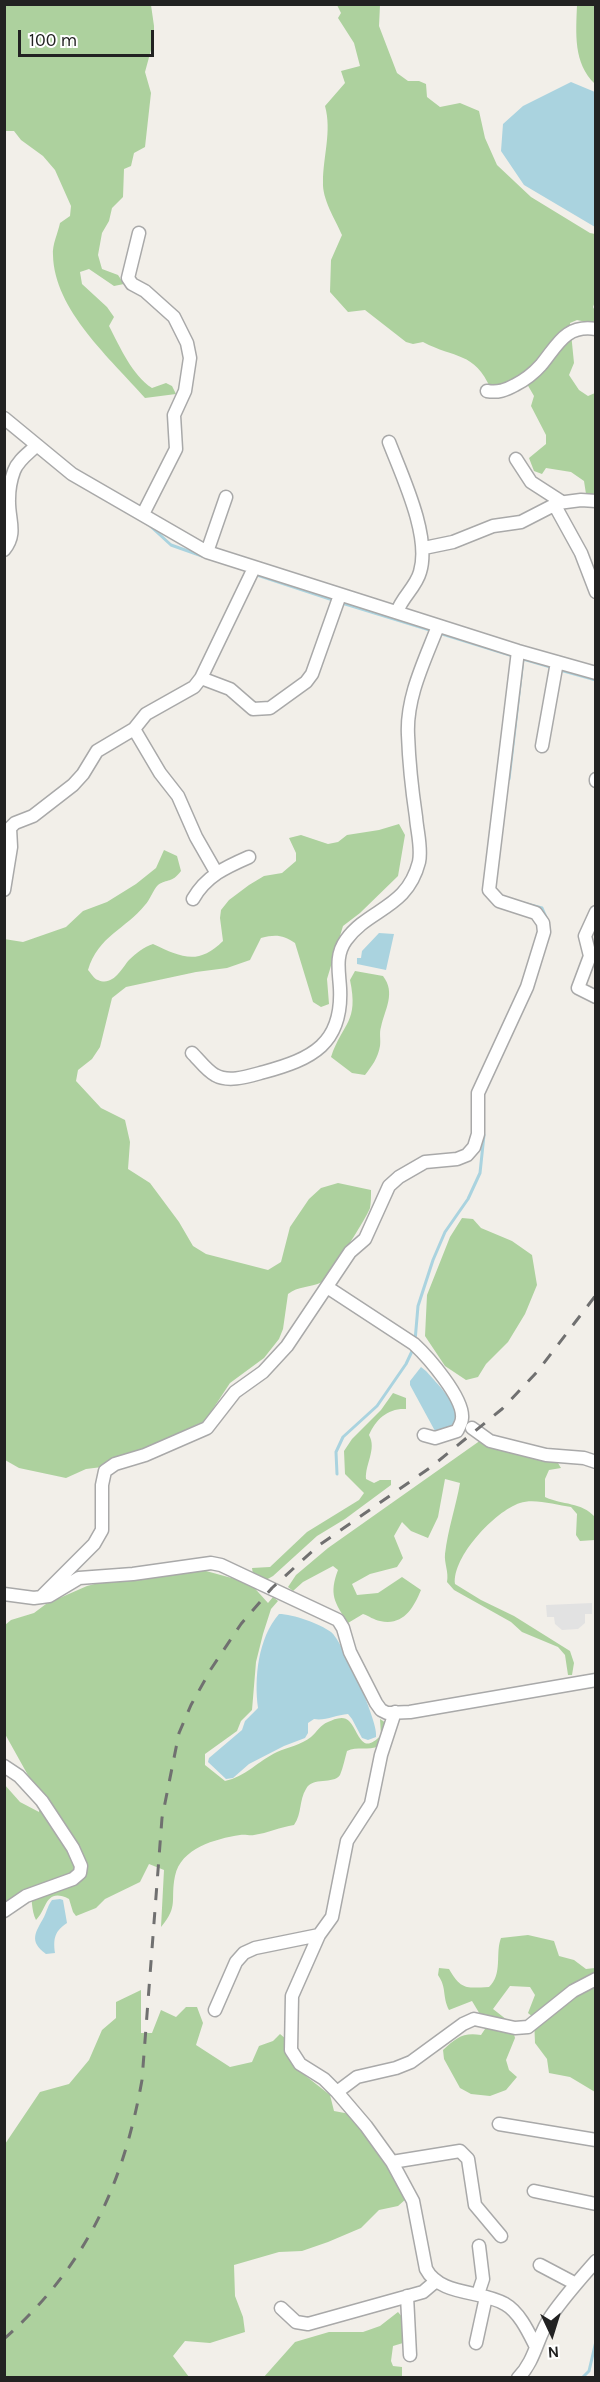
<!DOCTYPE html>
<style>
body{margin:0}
#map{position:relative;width:600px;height:2382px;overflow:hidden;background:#f2efe9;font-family:Karla,sans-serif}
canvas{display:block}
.frame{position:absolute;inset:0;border:6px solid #222;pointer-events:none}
.north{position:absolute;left:522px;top:2304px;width:60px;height:60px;-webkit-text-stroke:4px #fff;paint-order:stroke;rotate:176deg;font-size:16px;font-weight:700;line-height:24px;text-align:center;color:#222}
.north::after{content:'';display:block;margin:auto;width:21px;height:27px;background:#222;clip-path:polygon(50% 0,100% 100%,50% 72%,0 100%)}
.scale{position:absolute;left:18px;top:30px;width:136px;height:27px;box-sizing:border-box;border:3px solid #222;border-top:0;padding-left:8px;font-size:18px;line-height:21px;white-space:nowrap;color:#222;-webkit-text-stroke:4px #fff;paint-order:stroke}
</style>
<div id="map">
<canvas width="600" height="2382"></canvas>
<div class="frame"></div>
<div class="north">N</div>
<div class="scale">100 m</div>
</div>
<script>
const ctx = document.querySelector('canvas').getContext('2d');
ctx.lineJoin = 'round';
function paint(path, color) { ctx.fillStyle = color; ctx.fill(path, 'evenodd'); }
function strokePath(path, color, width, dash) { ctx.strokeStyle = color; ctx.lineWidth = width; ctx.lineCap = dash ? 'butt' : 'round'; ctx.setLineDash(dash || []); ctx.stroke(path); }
paint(new Path2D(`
 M4,5H151L154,26V39L145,72L151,93L145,147L134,153L131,166L124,169L123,197L112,208L109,221L102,233L98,255L102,269L118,275L124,284L114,286L89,269L80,272L82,284L107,307L114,317L109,326C120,347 132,375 152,388L166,383L172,386L176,394L145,398C111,359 54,310 53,255C52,245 58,233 60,223L70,216L71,206L55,170L43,156L21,140L14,131H5Z
 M337,5H380L379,26L397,73L408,81H419L426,84L427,97L440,107L460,103L479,111L485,138L497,165L531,197L590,233L595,234L596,299L593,307L595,311V324L577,320L570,323L574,363L569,375L579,390L588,396L595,393V495L586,494L584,481L571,472L546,468L542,474L534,471L529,458L546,444V435L531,406L534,396L523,377L491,389C474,351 455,359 423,342L413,344L406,342L365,310L348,312L330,292L331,260L342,235C335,219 322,199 323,182C323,157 332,131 325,106L345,83L341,71L360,66L354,43L338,18L341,13Z
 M577,5H595V84C573,63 576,33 577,5Z
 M399,824L405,835L398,876L360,913L343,926L327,979L329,1004L321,1007L313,1002L295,943C283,935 276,934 261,938L250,960L227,968L196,972L126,987L112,998L100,1047L92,1059L78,1070L76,1081L101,1108L125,1120L130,1142L128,1169L150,1183L179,1222L193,1246L206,1254L268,1270L281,1262L290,1227L309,1199L321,1188L338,1183L371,1190C371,1196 371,1203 370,1208C366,1219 329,1277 322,1282C310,1288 298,1286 288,1294L283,1329L279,1339L264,1358L230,1383L205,1421L102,1467L86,1469L66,1478L19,1468L5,1460L4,939L23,942L66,927L83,911L107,902L136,884L156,868L164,850L177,856L181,871C171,884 168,878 158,885C153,890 150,900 145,905C126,929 98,936 88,970C91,973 94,979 98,980C113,987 122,968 129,960C136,953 144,947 153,944C181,957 198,966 223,941L220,918L221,910L229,900L249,885L264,876L282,873L296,861V853L289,838L301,835L328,844L338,842L347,835L379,830Z
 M355,971L383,976C396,993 385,1009 381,1027C379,1033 381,1040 380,1046C378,1058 372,1066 365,1075L352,1073L331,1057C343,1022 359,1023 350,980Z
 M462,1218L473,1219L481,1228L512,1241L532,1255L537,1285L525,1314L508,1342L486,1364L478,1377L466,1380L445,1366L425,1336L427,1295L450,1237Z
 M393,1393L406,1398V1409C388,1408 376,1419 369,1435C377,1449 365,1464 366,1479L374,1483L380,1480H391V1485L345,1519L317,1536L273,1576L266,1580L253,1574L252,1568L270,1567L307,1532L359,1500L364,1493L345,1474L344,1451L352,1439L381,1410Z
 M481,1440L523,1454L558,1463L561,1468L549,1470L545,1479V1497C562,1505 582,1502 595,1517V1540L580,1541L576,1535L577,1514L571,1507C556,1505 534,1498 520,1503C495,1511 452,1557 455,1584L481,1600L514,1616L570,1651L574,1663L572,1675H568L565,1655L558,1647L522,1632L511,1622L454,1590L447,1582C449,1572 444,1563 445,1554C448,1529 456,1506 460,1483L445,1479L438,1517L428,1538L411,1531L402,1522L394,1536L403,1558L397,1567L370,1574L352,1584L357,1595L378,1593L402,1577L421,1590C413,1609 403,1626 380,1621C374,1620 369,1616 363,1614L348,1623C334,1602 329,1594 338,1570L333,1566L303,1582L293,1591L288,1587L296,1575L328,1548Z
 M195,1568L250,1583L268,1603L273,1597L278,1601L271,1609L263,1634L256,1662L252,1710L241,1721L237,1731L205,1754V1765L225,1781C245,1777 258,1761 277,1752C288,1747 301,1745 311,1737C317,1732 320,1725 328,1722C334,1719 344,1715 349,1721C359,1731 361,1757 381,1735L380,1719L386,1723L379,1746C368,1751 357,1746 347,1751C345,1758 343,1768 340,1775C333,1785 313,1776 306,1789C299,1800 302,1814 294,1825C280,1827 268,1833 254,1835C250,1836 245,1834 240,1835C215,1839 181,1848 175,1876C170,1900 179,1906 161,1927L164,1870L149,1864L140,1882L105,1899L96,1908L76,1916L73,1912L69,1899C45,1887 47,1910 36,1920C31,1910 33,1900 29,1889L5,1904L4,1784L20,1802L39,1812V1795L5,1734V1625L11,1620L34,1613L46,1604L87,1586L125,1576Z
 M528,1935L554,1941L559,1956L574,1960L586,1969L595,1968V2092L570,2077L549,2073L547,2059L535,2043L534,2018L528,2013L535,1995L530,1987L510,1986L493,2009L511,2023L515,2038L506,2060L509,2070L517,2077L506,2090L490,2096L471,2094L460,2088L444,2059L443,2050C456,2038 463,2032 481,2035L487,2026L472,2001L449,2010C442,1996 447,1988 438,1975L439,1968L449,1969C461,1990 466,1988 489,1987C503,1974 495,1953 501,1938Z
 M141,1990V2033H152L161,2010L176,2017L186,2007H197L203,2023L196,2045L230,2067L252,2062L259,2046L273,2041L280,2034L286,2039L288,2057L302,2073L330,2095L334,2111L350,2114L379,2154L406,2199L398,2206L379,2210L361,2228L328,2242L302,2251L279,2252L234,2265L235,2296L243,2317L245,2332L210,2343L185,2341L173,2356L189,2377L5,2378V2144L40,2092L69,2084L89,2060L102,2030L116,2018V2002Z
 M398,2312L403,2318V2343L393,2346L391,2361L393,2366L402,2367V2377L263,2378L295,2342L329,2332H363L380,2326Z`), '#add19e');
paint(new Path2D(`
 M592,1603V1614H585V1623L578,1629L562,1630L555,1624L554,1617H547L546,1605Z`), '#e2e2e2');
paint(new Path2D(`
 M571,82L595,92V227L524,185L501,151L503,124L523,106Z
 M379,933L394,934L386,970L357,964V958H361L362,951Z
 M421,1367L426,1371C440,1387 482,1427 435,1431L410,1385V1381Z
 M279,1614C293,1614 320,1624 331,1632C342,1640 380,1725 376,1737L368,1740L362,1738L352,1719L348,1714C336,1715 325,1721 314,1719L308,1723V1733L305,1738L284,1746L249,1764L233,1778L226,1779L208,1762L209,1758L242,1730L245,1721L258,1708C254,1678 258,1638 279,1614Z
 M60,1899L63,1900L67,1923C55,1931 53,1938 55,1953L46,1954C28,1941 36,1932 44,1917C47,1911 48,1905 52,1900Z`), '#aad3df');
strokePath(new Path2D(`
 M147,523L171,545L202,556
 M254,574L336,601
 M342,603L433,631
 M439,633L513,656
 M523,659L554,668
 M560,670L596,680
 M509,779L523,659
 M523,903L542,908L546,917
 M415,1341L418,1306L433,1260L445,1232L468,1199L480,1173L484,1135
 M337,1474L336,1452L343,1437L377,1406L406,1364L414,1347
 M582,2378L589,2371L596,2341`), '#aad3df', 3);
const minor = new Path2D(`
 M139,233L128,278L132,284L145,291L174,317L187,343L190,358L185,391L174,415L176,449L143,514
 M487,391C498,393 506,390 515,385C525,380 533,374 541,365C557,346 565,324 596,329
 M4,418L72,474L207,552L518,651L596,673
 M389,442C402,476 431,536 420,572C416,587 402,597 397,612
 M516,459L531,482L562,502
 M554,504L581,553L596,592
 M424,548L453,542L493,526L521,522L558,503L581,500L596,501
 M4,550C18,533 8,519 9,499C9,491 11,479 14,471C18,460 29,453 37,445
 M207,552L226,497
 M201,678L230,689L253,709L270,708L306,682L312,674L340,595
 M134,729L160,773L178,796L196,837L216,872
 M542,746L557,662
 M596,779V781
 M4,890L11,847L10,828L15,823L33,816L73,785L83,774L97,751L134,729L146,714L194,687L201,678L254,568
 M193,899C206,876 226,867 249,857
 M596,912L585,936L590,956L578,988L596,997
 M192,1053C199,1060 207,1071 215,1075C229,1083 249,1076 264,1072C312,1059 343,1044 340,988C339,971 335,955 346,940C369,908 407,909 419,862C422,848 417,831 416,817C412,790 409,762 408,735C406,697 425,660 438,626
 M327,1287L414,1344C428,1357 464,1398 462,1418C462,1422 459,1427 457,1431L435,1438L424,1435
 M472,1428L490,1441L546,1455L584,1458L596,1462
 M4,1594L34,1598L49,1596L79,1578L133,1574L211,1563L221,1565L338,1620L343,1628L350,1652L376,1703L381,1710L387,1713L410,1712L596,1680
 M41,1597L94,1544L102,1530V1485L105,1471L115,1464L145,1455L207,1428L235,1392L263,1372L287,1346L350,1252L365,1239L389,1186L399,1177L425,1162L457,1159L467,1155L474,1147L478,1134V1093L527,987L544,932L543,923L536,913L499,901L489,890L518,651
 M395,1712L381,1755L371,1804L347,1841L332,1917L319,1935L292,1996L291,2050L300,2064L324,2079L337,2092L366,2126L392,2162L413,2201L426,2269C440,2296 482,2290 505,2304C519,2312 528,2331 535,2345
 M4,1766L19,1776L42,1801L73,1848L81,1866L80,1873L73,1879L26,1896L4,1911
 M215,2010L236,1962L244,1953L255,1948L319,1935
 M337,2092L357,2077L396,2068L411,2062L463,2024L474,2019L515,2028L528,2027L573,1991L596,1979
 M499,2124L596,2140
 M392,2162L460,2151L468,2159L475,2205L501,2236
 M534,2191L596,2204
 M540,2265L576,2284
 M478,2294L483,2279L479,2246
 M407,2296L410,2355
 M281,2308L296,2322L308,2324L423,2292L436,2281
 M476,2343L486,2297
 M518,2378C536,2360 537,2336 551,2316C564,2297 580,2279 596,2261`);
strokePath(minor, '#a9a9a9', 15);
strokePath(minor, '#fff', 12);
strokePath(new Path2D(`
 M4,2339C86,2266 123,2186 142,2080L162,1818L179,1733L191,1705L211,1669L241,1624L272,1588L318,1546L431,1467L502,1409L537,1372L596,1295`), '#707070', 3, [12, 12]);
</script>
